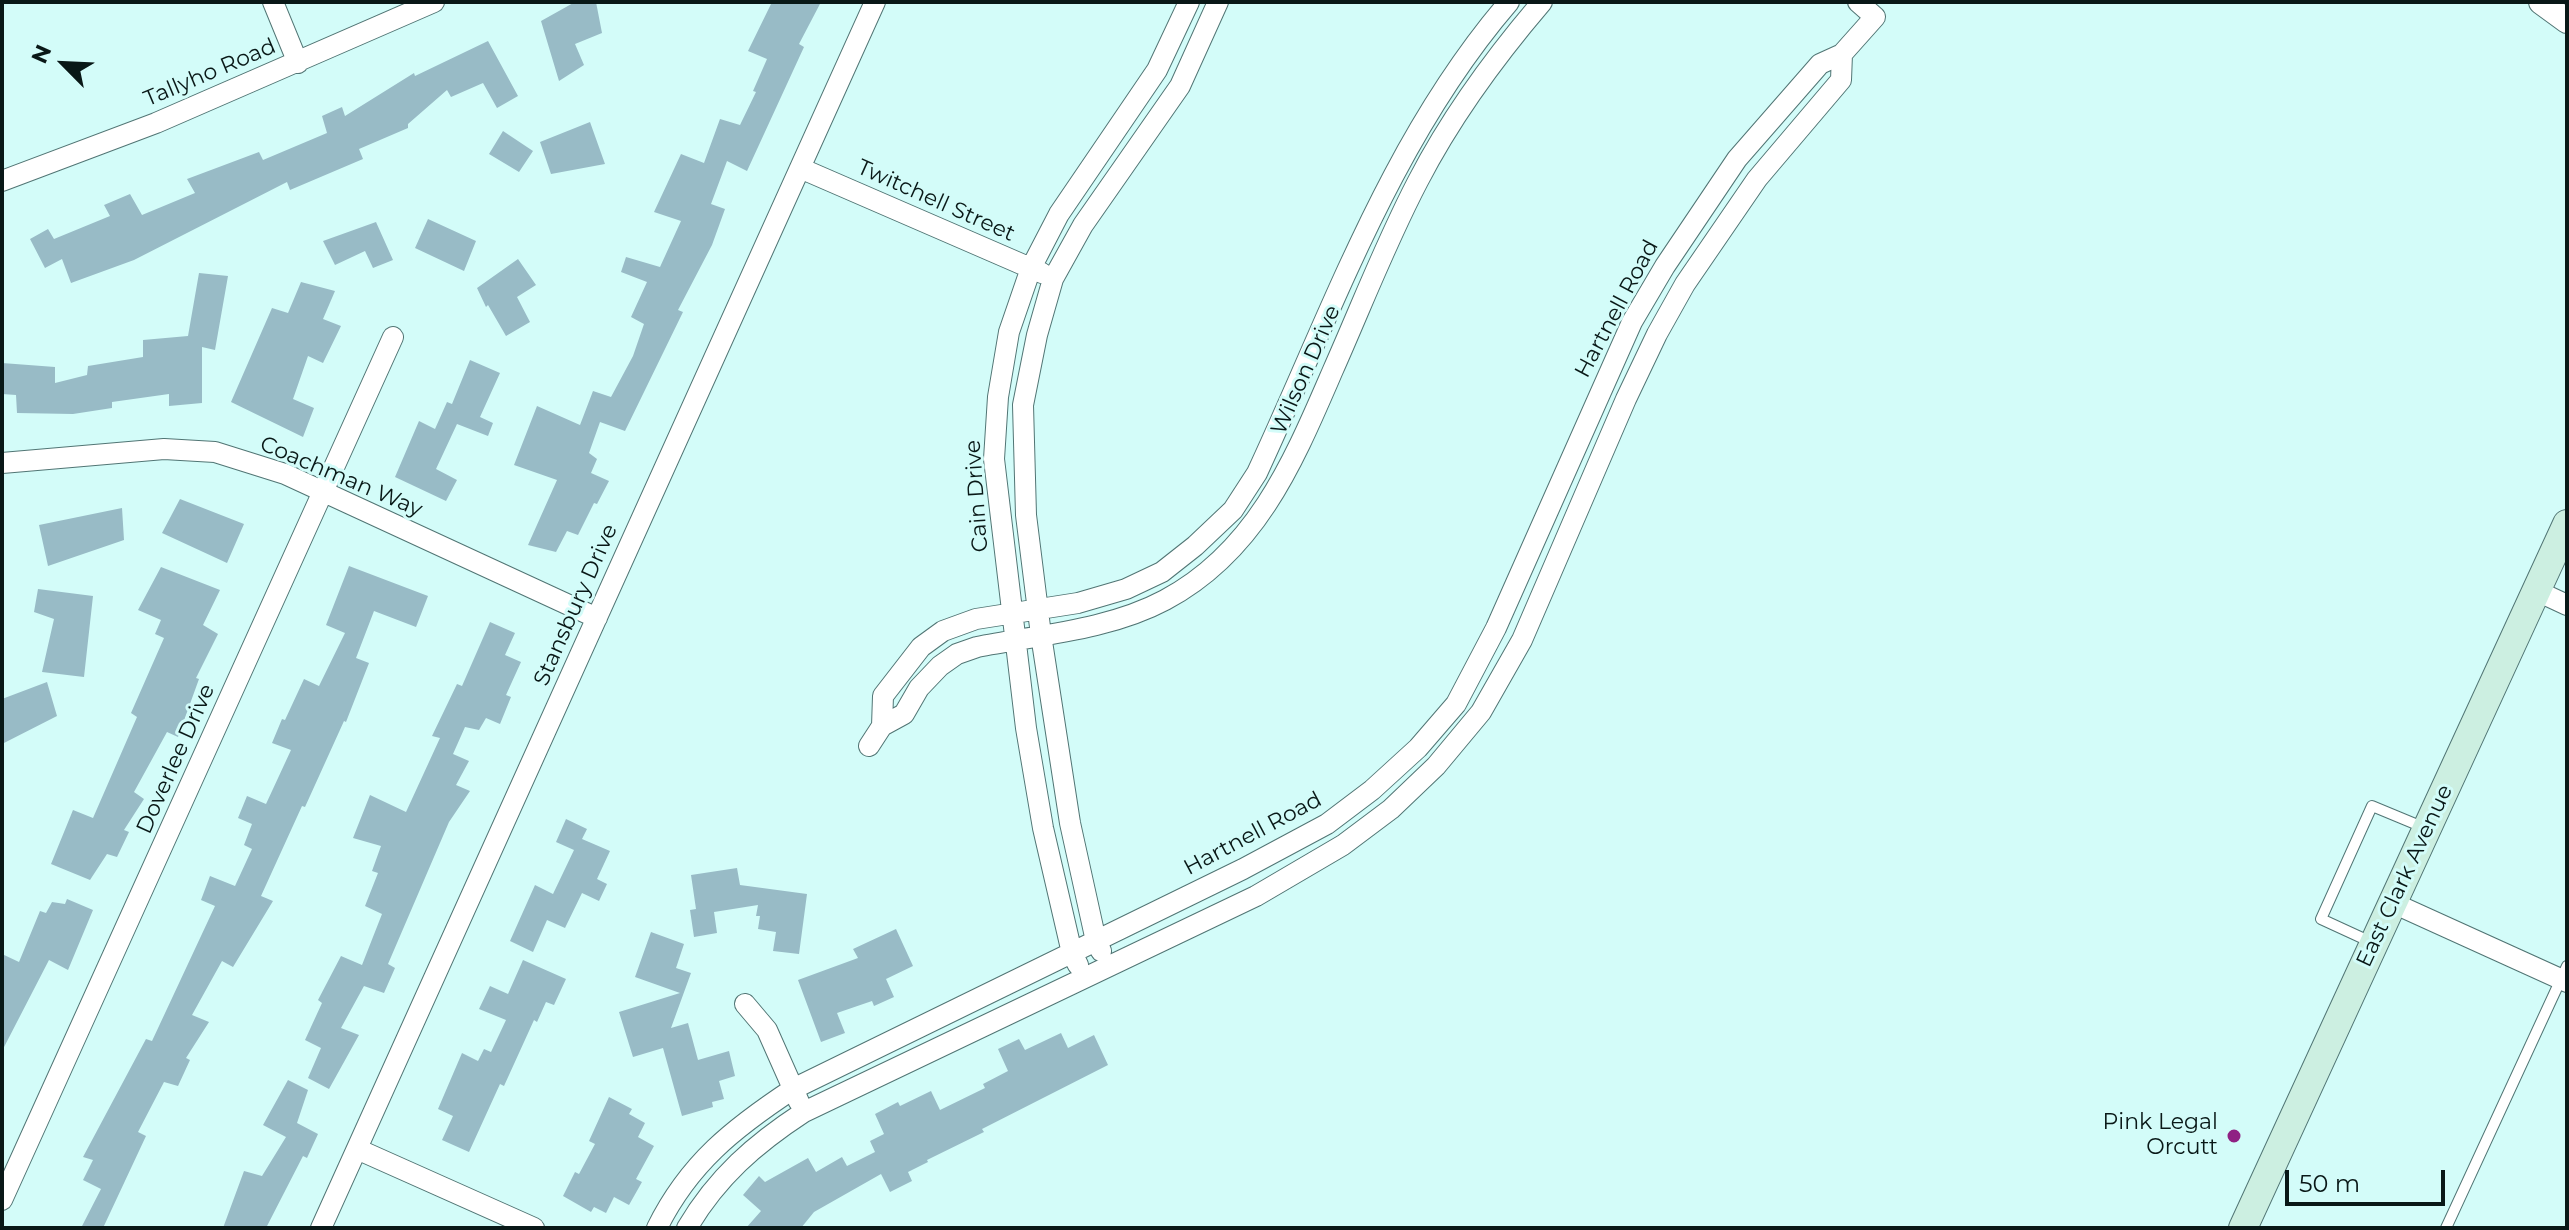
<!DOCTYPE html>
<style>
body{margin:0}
#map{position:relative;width:2569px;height:1230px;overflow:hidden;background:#d3fcf9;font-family:Montserrat,sans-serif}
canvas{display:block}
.frame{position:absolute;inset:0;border:4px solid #091817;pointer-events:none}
.north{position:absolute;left:24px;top:24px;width:80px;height:80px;-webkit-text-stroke:6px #d3fcf9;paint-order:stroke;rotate:294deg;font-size:22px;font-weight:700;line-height:32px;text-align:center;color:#091817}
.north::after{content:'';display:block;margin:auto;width:28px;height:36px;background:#091817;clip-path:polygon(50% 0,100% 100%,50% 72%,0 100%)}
.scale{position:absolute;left:2285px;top:1170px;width:160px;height:36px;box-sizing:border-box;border:4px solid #091817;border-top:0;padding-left:10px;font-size:24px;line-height:28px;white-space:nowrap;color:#091817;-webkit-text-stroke:6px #d3fcf9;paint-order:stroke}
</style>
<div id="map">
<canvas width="2569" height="1230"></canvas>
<div class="frame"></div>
<div class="north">N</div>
<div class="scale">50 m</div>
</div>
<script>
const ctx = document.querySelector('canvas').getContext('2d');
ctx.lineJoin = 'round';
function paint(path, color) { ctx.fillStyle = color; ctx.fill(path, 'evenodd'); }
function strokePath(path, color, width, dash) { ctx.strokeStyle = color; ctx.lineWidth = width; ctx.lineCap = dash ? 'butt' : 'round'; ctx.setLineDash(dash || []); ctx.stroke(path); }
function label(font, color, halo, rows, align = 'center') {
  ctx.font = font + ' Montserrat,sans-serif'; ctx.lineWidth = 6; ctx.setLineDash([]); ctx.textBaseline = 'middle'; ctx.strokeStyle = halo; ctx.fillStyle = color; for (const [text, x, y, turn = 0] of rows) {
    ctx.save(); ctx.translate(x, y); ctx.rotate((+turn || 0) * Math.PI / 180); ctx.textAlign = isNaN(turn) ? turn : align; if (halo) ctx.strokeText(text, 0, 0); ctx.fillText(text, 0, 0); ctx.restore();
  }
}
paint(new Path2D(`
 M575,2H596L602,33L575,44L584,65L559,81L541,21Z
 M772,2H821L799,44L804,47L747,171L727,161L711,204L725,209L712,245L678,310L683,312L625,431L600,422L589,453L597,459L591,473L609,481L597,504L594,503L578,535L567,531L556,552L528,545L557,480L514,465L537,406L580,425L593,391L611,397L633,356L644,324L631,317L647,282L621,272L626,257L660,267L681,221L654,212L681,154L704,163L720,119L740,125L756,92L753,91L767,59L748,51Z
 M488,41L518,96L497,108L483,83L451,97L447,90L408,124V128L359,149L363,159L290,190L287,182L134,260L71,283L62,259L45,268L30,239L48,229L54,239L110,216L104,205L130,194L142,215L195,193L187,179L259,152L263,160L327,133L322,116L342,107L345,116L414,73L415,76Z
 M590,122L605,164L551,174L540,142Z
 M503,131L533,151L519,172L489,154Z
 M428,219L476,241L464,271L415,248Z
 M376,222L393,260L373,268L365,251L335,265L323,241Z
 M518,259L536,285L517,297L530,322L506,336L488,305L486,307L477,288Z
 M199,273L228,276L215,350L202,347V403L169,406V394L112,402V408L73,414L17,413L16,395L2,394V363L55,367V383L87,375L88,366L143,357V340L188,336Z
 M301,282L335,291L323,319L341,326L323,363L308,356L293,399L314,408L303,437L231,402L272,308L288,313Z
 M470,360L500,373L480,417L493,423L488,436L457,424L436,469L457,480L446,501L395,477L419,421L435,429L447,402L452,404Z
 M180,499L244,524L227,563L162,533Z
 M122,508L124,540L48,566L39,525Z
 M349,566L428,596L416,627L374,611L356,658L369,663L346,722L344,721L305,807L302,806L261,896L273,901L233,967L222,961L192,1015L209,1022L186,1058L190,1060L178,1086L164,1082L138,1132L146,1136L103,1228H81L101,1189L83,1180L93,1160L83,1157L146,1039L152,1041L215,906L201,900L210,876L235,886L252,849L244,845L252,824L238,818L247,796L266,804L291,750L272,743L282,719L285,720L304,679L319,686L345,633L326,625Z
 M161,567L220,590L203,625L218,634L196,678L199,679L178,737L167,732L134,792L144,799L124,830L129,832L117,857L107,854L90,880L51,864L73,810L93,818L137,717L131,713L164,638L155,634L161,620L138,610Z
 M38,589L93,596L84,677L42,672L54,619L34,612Z
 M490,622L515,633L505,655L521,662L506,695L511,697L500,724L486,718L479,730L465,727L453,754L469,761L456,785L470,791L449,822L388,964L395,968L384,993L364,986L341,1028L359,1035L329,1089L308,1078L321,1048L305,1040L322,1003L318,1000L341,956L362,965L382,914L365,906L378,873L372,871L381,846L353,838L370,795L406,812L440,738L432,736L457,684L462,686Z
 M47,682L57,716L2,744V699Z
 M566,819L587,829L582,839L610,851L597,879L607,884L599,901L582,893L565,928L547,920L533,952L510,941L535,885L553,894L574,850L556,842Z
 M737,868L740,885L807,894L799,954L773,951L776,932L758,929L760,916H756L758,905L714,912L717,933L694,937L690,910L696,909L691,875Z
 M67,899L93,910L68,970L49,960L2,1051V954L19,962L40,911L46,913L52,902L65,904Z
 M896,929L913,966L886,979L894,997L874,1006L872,1001L837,1013L845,1033L821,1042L798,980L858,958L853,949Z
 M651,932L684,944L676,968L691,973L671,1028L688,1023L698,1060L729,1051L735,1076L719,1081L724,1099L712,1102L713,1107L682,1116L663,1048L633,1057L619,1012L680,993L635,977Z
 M523,960L566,979L554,1005L546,1002L537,1022L534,1020L504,1086L500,1084L469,1152L442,1140L453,1116L438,1109L462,1053L478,1061L484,1049L491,1052L506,1020L479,1009L490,986L508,994Z
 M1061,1033L1068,1048L1094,1035L1108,1065L982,1129L984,1132L927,1160L928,1162L908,1172L912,1181L890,1192L881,1174L814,1212L801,1228H746L761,1211L743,1195L759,1176L765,1182L808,1158L816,1172L842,1157L847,1166L875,1152L870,1141L884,1134L875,1114L898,1102L900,1106L931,1091L940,1110L985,1088L983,1084L1008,1071L998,1049L1019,1039L1025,1050Z
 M288,1080L308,1090L297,1123L318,1134L307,1158L303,1156L266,1228H223L244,1171L262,1176L286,1137L263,1125Z
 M609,1097L632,1109L629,1114L645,1123L638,1137L654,1146L636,1179L642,1182L629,1205L614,1197L606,1213L594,1207L591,1212L563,1196L575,1172L579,1174L595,1144L589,1141Z`), '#98bbc6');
const service = new Path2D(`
 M2371,942L2321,919L2372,806L2425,828
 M2446,1228L2567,966`);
const minor = new Path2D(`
 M273,2L298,63
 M800,168L1042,273
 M2,181L156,123L434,2
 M2,463L164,449L215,452L285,474L597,618
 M2537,591L2567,605
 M882,726L883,696L921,647L943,631L976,619L1078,603L1126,589L1162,572L1195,546L1233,510L1257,473C1332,312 1391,139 1509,2
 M869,746L882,726L904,714L919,688L940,666L957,654L977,647C1038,635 1109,630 1165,600C1257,551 1294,460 1333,370C1361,307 1386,242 1418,181C1451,117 1495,57 1542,2
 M2393,903L2567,982
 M1101,951L1096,941L1070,823L1041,635L1026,515L1023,405L1037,335L1053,279L1083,225L1180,86L1218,2
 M1078,965L1072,953L1043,828L1026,728L994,459L998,397L1009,332L1031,268L1059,214L1157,70L1189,2
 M745,1004L767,1030L799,1102
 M357,1149L534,1228
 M2,1200L393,337
 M321,1228L875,2
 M657,1228C689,1163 734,1128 793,1089L1243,869L1327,824L1372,790L1418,748L1456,704L1496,628L1632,322L1665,266L1737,159L1820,64L1842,54L1875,17L1858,2
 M687,1228C717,1177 755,1144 804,1112L1256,896L1343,845L1391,809L1436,766L1481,712L1522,640L1626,399L1657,334L1685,284L1757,179L1841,80L1842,54`);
const tertiary = new Path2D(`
 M2541,2L2567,21`);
const secondary = new Path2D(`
 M2243,1228L2567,524`);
strokePath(service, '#517574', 12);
strokePath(minor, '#517574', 22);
strokePath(tertiary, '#517574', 26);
strokePath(secondary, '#517574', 30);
strokePath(service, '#fff', 10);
strokePath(minor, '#fff', 20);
strokePath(tertiary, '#fff', 24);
strokePath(secondary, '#ccefe1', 28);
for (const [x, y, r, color] of [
 [2234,1136,8,"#8f2183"]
]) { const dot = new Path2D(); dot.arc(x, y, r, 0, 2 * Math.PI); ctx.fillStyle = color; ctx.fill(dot); strokePath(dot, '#d3fcf9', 3); }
label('22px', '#091817', '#d3fcf9', [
 ["Tallyho Road",210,73,-23],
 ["Twitchell Street",936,201,24],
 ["Hartnell Road",1617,309,-62],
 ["Wilson Drive",1306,370,-66],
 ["Coachman Way",341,477,23],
 ["Cain Drive",977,496,-94],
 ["Stansbury Drive",576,605,-66],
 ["Doverlee Drive",176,759,-66],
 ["Hartnell Road",1253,834,-28],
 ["East Clark Avenue",2405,876,-65]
]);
label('22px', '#091817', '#d3fcf9', [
 ["Pink Legal",2218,1123],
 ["Orcutt",2218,1148]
], 'right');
</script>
